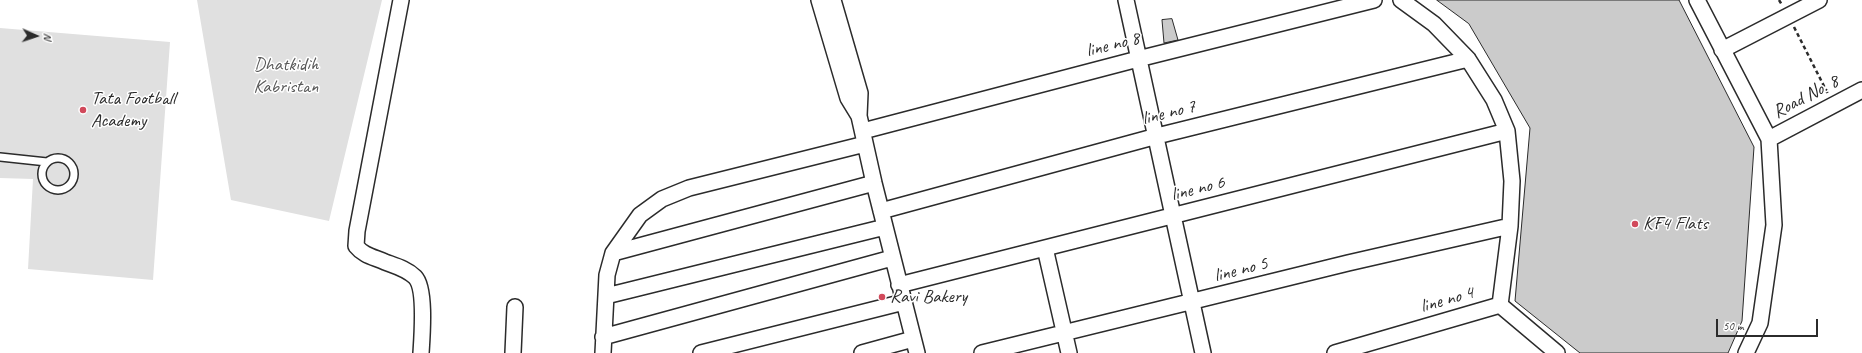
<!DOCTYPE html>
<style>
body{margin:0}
#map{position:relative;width:1862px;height:353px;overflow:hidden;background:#fff;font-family:Caveat,sans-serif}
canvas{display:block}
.north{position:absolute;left:16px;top:16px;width:40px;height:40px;-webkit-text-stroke:3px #fff;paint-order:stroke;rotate:93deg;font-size:11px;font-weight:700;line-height:16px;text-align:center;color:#2b2b2b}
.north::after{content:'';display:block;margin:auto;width:14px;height:18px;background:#2b2b2b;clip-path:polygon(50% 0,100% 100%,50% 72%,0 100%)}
.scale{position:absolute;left:1716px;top:319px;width:102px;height:18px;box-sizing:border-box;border:2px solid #2b2b2b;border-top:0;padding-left:5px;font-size:12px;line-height:14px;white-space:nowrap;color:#2b2b2b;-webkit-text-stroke:3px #fff;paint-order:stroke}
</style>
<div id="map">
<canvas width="1862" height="353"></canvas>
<div class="north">N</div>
<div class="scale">50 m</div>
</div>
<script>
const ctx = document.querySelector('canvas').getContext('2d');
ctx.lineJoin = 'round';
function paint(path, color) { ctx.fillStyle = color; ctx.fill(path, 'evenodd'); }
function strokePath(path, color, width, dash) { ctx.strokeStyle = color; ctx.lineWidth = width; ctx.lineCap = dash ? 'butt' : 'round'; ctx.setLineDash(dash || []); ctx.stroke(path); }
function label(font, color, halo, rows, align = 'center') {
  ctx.font = font + ' Caveat,sans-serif'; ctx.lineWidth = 3; ctx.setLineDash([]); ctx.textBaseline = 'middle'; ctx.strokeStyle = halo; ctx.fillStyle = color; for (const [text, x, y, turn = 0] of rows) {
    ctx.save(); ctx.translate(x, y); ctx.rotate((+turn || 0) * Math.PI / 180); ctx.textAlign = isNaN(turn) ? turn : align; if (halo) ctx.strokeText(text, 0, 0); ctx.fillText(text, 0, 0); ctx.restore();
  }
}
paint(new Path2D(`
 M197,0H382L329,221L231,200Z
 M0,28L170,42L153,280L28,269L33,179L0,178Z`), '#e0e0e0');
const building = new Path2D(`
 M1437,0H1679L1754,147L1742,321L1728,353H1580L1515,301L1530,128L1469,24Z
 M1172,19L1178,40L1164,43L1162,20Z`);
paint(building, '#cbcbcb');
strokePath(building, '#2b2b2b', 1);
const lane = new Path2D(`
 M0,157L47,162
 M42 174a16 16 0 1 1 32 0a16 16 0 1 1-32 0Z`);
const street = new Path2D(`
 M401,0L357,231L356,246C364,256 374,257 385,262C396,266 407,269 415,277C426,288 422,337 421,353
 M819,0L848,98L859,116
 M833,0L860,93L859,116L874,183L917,353
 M1126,0L1203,353
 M1401,0L1434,24L1468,59L1494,100L1507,131L1512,181L1510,226L1500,305
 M1697,0L1769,139L1774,225L1760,323L1746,353
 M1722,50L1819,0
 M863,131L1138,59L1374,0
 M1769,139L1862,90
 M881,211L1157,136L1468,59
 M1045,248L1069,353
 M613,253L874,183
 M899,285L1507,131
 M606,296L885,227
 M603,337L892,258
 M513,353L515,307
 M603,353L607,275L613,253L640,215L662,199L689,188L865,144
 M701,353L904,302
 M862,353L913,339
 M982,353L1348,263L1510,226
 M1335,353L1500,305L1557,353`);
strokePath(lane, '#2b2b2b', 10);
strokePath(street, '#2b2b2b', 18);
strokePath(new Path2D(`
 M1779,0L1782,5
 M1794,27L1828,94`), '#2b2b2b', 2.5, [4, 3]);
strokePath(lane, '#fff', 7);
strokePath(street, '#fff', 15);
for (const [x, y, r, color] of [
 [83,110,4,"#d1495b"],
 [1635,224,4,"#d1495b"],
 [882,297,4,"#d1495b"]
]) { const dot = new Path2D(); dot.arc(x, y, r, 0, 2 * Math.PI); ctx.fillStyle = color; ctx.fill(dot); strokePath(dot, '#fff', 1.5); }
label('19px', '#2b2b2b', '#fff', [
 ["line no 8",1113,45,-14],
 ["Road No. 8",1806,97,-28],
 ["line no 7",1169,113,-14],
 ["line no 6",1198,189,-14],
 ["line no 5",1241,270,-14],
 ["line no 4",1447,300,-16]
]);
label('19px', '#585858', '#fff', [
 ["Dhatkidih",286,65],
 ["Kabristan",286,87]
]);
label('19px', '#2b2b2b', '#fff', [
 ["Tata Football",91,99],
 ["Academy",91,121],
 ["KF4 Flats",1643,224],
 ["Ravi Bakery",890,297]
], 'left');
</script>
